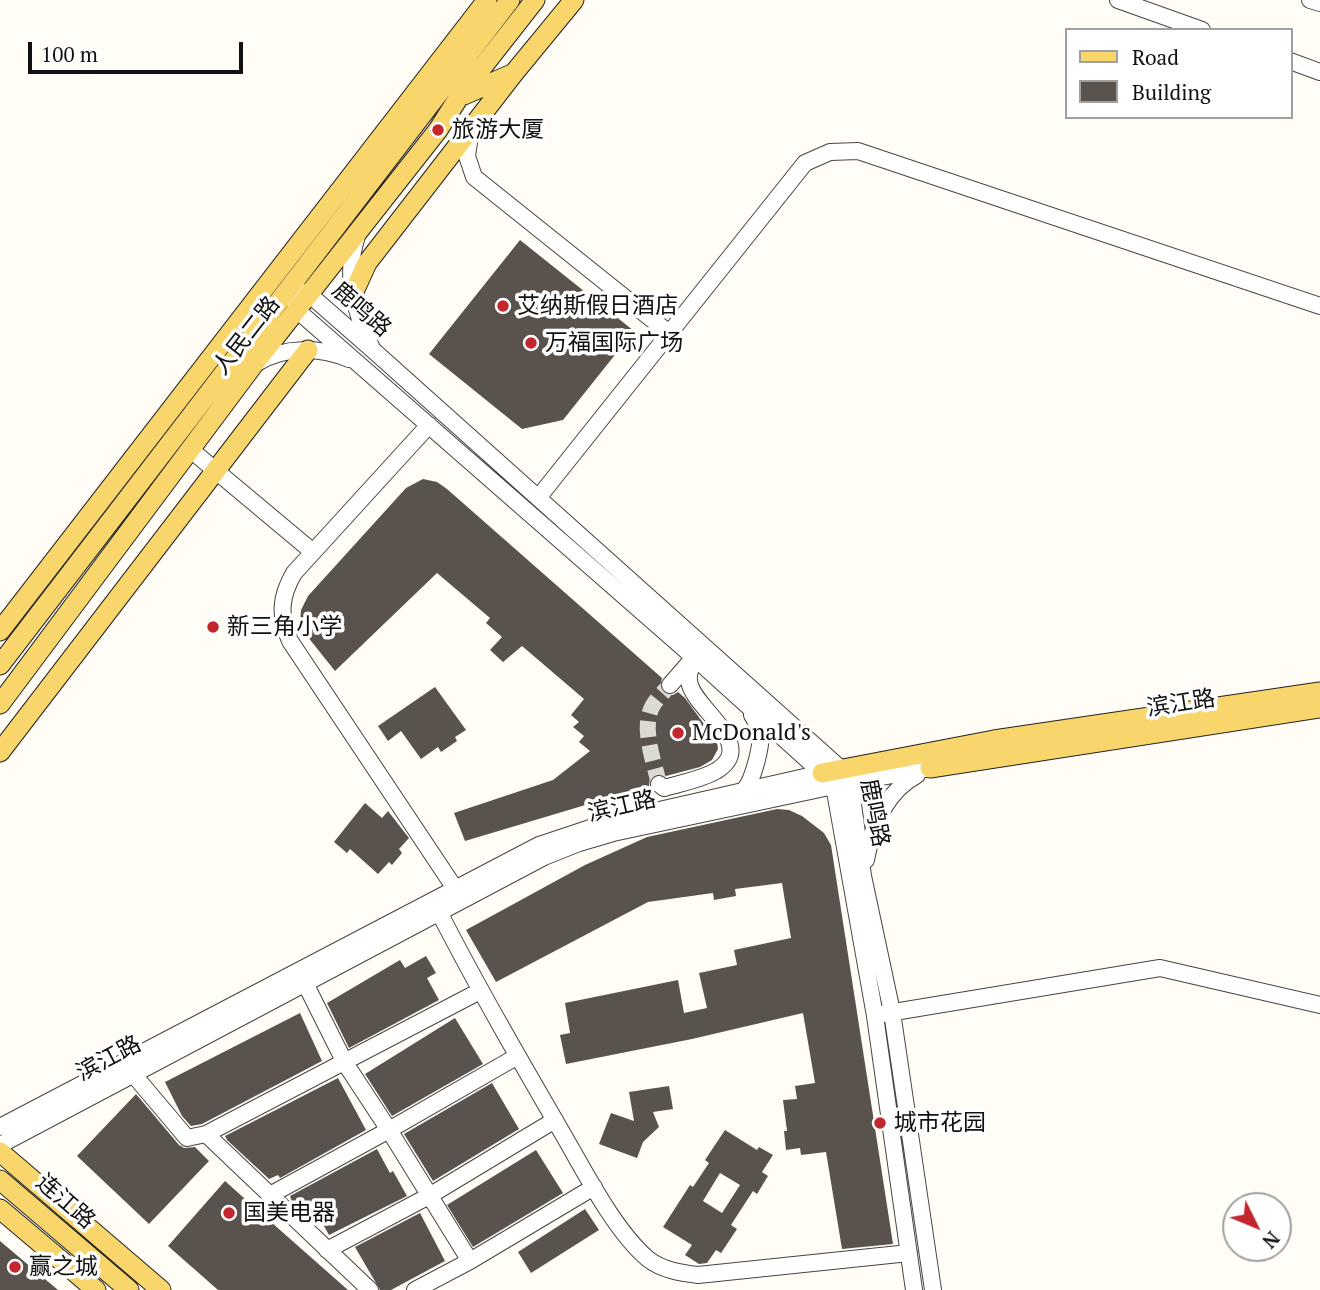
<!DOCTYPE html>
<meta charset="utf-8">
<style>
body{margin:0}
#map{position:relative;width:1320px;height:1290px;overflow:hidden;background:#fffdf5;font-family:"PT Serif",serif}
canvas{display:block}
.legend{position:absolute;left:1065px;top:28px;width:228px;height:91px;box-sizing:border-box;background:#fff;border:2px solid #a0a0a0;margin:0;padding:9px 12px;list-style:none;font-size:21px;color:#111}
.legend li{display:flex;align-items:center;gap:14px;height:35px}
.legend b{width:35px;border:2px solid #a0a0a0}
.north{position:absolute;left:1222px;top:1192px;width:70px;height:70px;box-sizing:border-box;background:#fff;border:2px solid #a0a0a0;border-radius:50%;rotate:133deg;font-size:19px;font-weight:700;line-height:28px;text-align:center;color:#111}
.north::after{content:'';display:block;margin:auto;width:24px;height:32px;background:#c4262e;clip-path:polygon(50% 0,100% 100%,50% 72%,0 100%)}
.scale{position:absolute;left:28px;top:42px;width:215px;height:32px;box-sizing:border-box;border:4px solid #111;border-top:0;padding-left:9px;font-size:21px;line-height:24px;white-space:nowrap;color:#111;-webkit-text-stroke:5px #fff;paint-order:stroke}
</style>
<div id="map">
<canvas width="1320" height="1290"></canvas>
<ul class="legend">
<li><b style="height:9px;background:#f9d66b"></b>Road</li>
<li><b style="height:19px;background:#5a524d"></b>Building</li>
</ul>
<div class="north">N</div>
<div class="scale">100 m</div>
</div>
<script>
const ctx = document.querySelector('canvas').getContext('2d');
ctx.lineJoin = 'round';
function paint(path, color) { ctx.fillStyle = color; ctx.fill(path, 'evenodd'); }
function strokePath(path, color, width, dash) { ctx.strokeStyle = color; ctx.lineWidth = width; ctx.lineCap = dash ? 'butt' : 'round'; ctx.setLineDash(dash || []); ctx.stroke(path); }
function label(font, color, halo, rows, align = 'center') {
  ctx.font = font + ' "PT Serif","Noto Sans SC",serif'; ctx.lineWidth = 7; ctx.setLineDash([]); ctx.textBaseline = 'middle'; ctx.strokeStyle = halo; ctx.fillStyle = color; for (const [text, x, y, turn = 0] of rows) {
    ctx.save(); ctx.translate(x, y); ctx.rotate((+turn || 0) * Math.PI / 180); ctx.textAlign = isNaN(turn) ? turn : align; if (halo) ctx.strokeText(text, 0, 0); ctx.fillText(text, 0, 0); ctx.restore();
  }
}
paint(new Path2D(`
 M520,240L634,331L563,420L522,429L429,354Z
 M423,479L437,482L447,489L662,678L660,688L664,693L673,695L678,692L685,698L717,742L718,749L712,760L700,767L666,776L661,774L655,775L650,778L649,786L465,841L454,813L553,780L590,751L579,742L584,736L573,727L579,722L571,715L584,699L522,646L503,662L490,650L502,637L486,623L490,618L437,573L335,671L303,631L300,622L301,610L308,596L406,488Z
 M435,687L466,730L455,737L457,741L441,752L438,747L421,759L401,731L388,741L378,726Z
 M365,803L382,818L388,811L409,838L399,849L402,853L392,865L389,862L378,874L350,849L347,853L334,842Z
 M777,809L789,810L802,816L824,833L831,845L893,1244L842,1249L826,1152L801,1155L800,1148L786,1150L784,1131H787L783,1100L797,1099L795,1086L815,1083L803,1013L692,1039L566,1064L560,1035L570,1033L565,1003L678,980L684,1013L707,1008L699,973L737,965L734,950L791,938L782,883L735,889L736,896L714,900L713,893L648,902L496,982L466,930L585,865L647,837Z
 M426,956L436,973L427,978L439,1000L349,1048L327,1003L400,960L405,968Z
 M300,1013L322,1061L202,1124L191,1126L182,1116L165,1082Z
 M455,1018L483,1064L392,1116L365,1074Z
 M338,1078L366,1130L280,1178L278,1175L269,1179L227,1140L225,1136Z
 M492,1083L519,1129L433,1181L404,1134Z
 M669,1086L673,1109L653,1112L659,1127L643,1142L637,1158L599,1144L611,1113L634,1121L629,1092Z
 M136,1094L179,1145L184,1148L195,1147L209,1161L149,1224L77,1156Z
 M725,1130L757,1150L759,1147L773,1155L762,1172L768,1176L757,1194L753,1191L731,1225L737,1229L721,1253L716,1250L707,1263L699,1264L685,1255L692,1245L663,1227L690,1185L693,1187L709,1163L705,1160ZM720,1173L740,1185L722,1213L703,1201Z
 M377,1149L390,1173L393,1171L407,1196L329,1235L314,1208L305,1213L292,1202L290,1196Z
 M536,1150L563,1193L473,1247L447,1205Z
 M225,1181L254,1207L348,1290H218L168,1246Z
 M585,1209L599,1230L531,1273L518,1252Z
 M420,1213L445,1261L391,1290H380L355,1247Z
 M0,1241L58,1290H0Z`), '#5a524d');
strokePath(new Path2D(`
 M659,784C654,761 641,729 652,707C656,699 664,692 670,685`), '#dbdad3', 16, [16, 8]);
const minor = new Path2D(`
 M1118,0L1202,30
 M1310,0L1320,3
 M1290,61L1320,72
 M471,129L467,156L474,177L669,333
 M357,236C344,276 354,309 371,346
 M299,291L310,295L374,351L841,769L850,783L863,876L892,1012L933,1290
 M294,300L298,311L697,660L822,773L834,786L875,1016L914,1290
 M257,363C285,346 319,347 349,359
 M429,425L294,573C280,597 279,616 290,641L456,890
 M191,450L313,552
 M538,498L805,163L830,152L858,151L1320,306
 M670,685L690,662
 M659,784L664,788C681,783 700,780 716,771C760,744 690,707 689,680C688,672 692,665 697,660
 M744,790C753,781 763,743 760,730C758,725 755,720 752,715
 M866,860C872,826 885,792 917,775
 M439,912C478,988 521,1062 564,1136C586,1174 615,1231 648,1259C662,1270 681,1273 698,1275L909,1253
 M305,983L345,1063L389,1130L470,1261
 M882,1014L1160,968L1320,1005
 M133,1074L187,1138L206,1134L370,1290
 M0,1127L539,845L611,821L822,773
 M206,1134L480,991
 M0,1145L544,857L579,843L613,833L834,786L930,768
 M270,1195L389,1130L516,1057
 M327,1250L429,1196L555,1120
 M415,1290L470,1261L594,1187`);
const major = new Path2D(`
 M464,95L514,73L574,0
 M352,296L367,263L514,73
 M0,631L487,0
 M0,665L510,0
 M0,704L254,364L438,130L459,97L535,0
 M0,752L308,350
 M930,768L1320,708
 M822,773L994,740L1320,692
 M0,1152L161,1290
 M0,1180L129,1290
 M0,1209L96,1290`);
strokePath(minor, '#444', 18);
strokePath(major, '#222', 21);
strokePath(minor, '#fff', 16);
strokePath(major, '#f9d66b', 19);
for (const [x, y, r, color] of [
 [438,130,7,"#c4262e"],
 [503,306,7,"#c4262e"],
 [531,343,7,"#c4262e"],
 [213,627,7,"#c4262e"],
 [678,733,7,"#c4262e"],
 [880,1123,7,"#c4262e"],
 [229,1213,7,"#c4262e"],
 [15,1267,7,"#c4262e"]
]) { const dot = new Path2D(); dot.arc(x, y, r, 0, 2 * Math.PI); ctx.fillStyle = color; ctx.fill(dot); strokePath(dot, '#fff', 2.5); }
label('23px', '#111', '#fff', [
 ["旅游大厦",452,130],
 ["艾纳斯假日酒店",517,306],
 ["万福国际广场",545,343],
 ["新三角小学",227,627],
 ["McDonald's",692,733],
 ["城市花园",894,1123],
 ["国美电器",243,1213],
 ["赢之城",29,1267]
], 'left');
label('23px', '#111', '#fff', [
 ["鹿鸣路",361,310,41],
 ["人民二路",247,336,-52],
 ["滨江路",1181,704,-9],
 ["滨江路",622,807,-13],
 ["鹿鸣路",874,813,79],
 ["滨江路",109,1059,-28],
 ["连江路",65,1202,41]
]);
</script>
